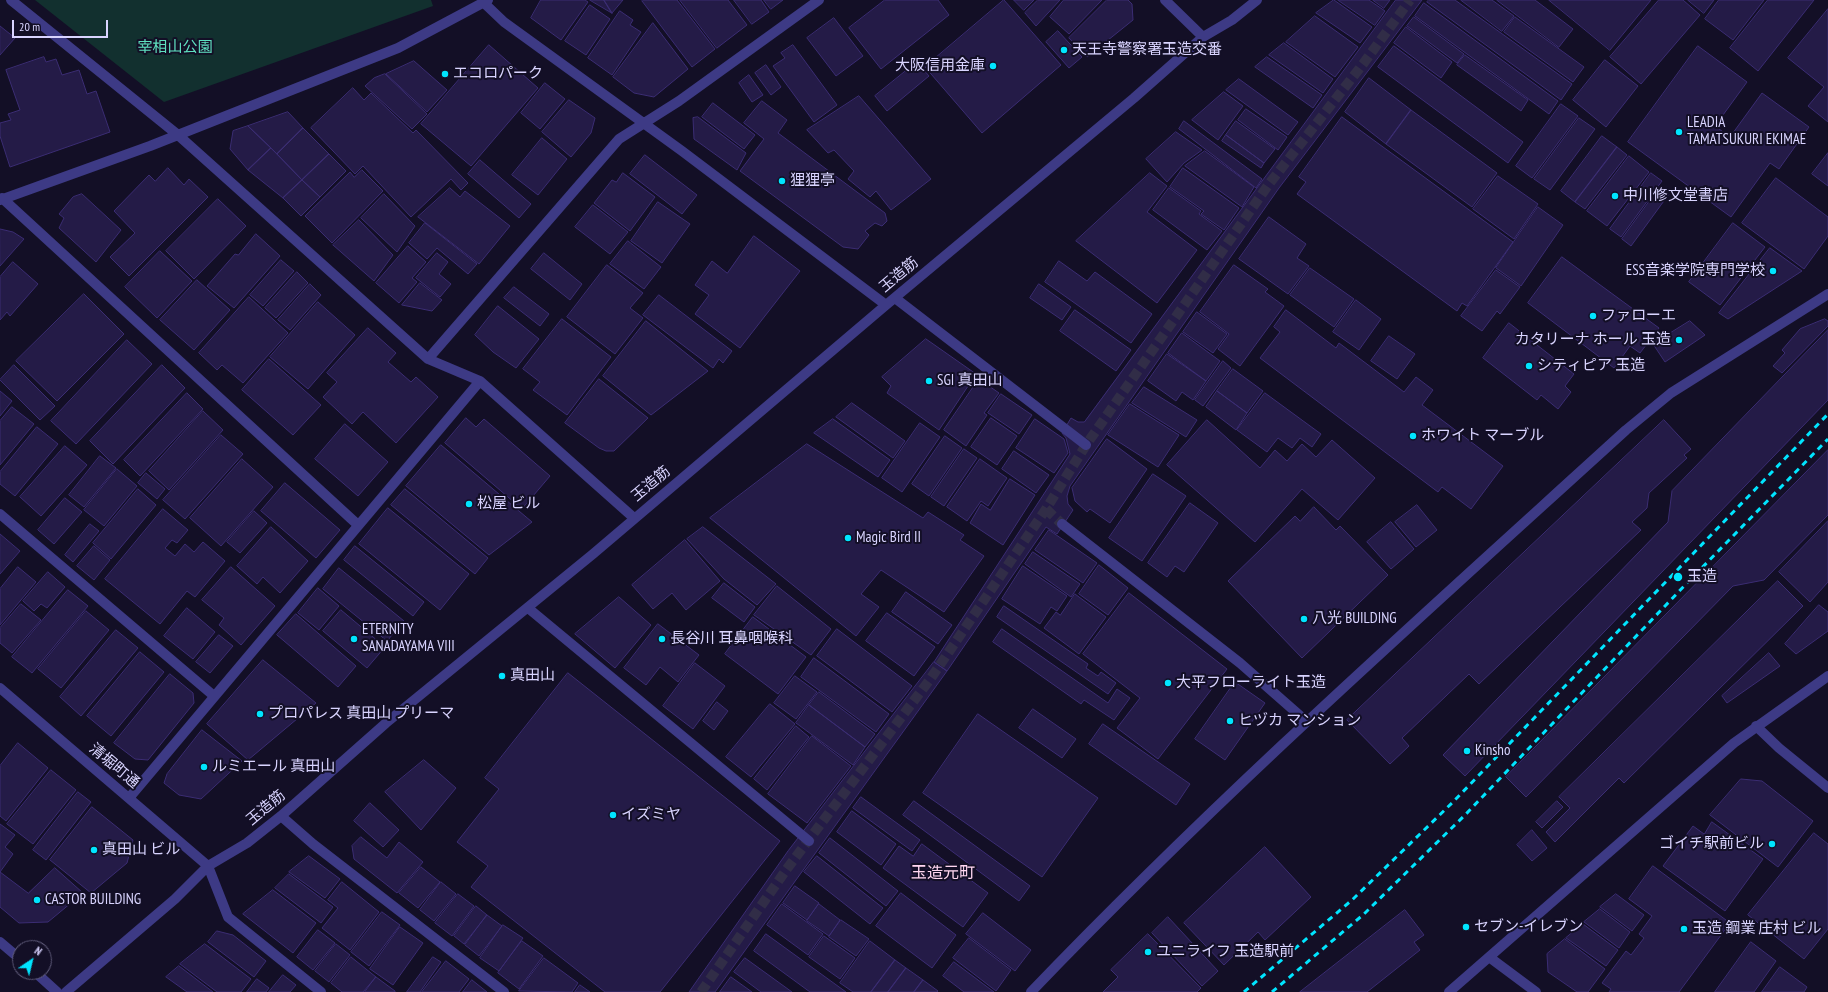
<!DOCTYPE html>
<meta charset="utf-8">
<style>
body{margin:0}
#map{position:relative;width:1828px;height:992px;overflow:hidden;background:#130f26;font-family:"PT Sans Narrow",sans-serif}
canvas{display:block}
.north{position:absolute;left:12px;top:940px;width:40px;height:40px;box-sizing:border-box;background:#130f26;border:1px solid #625e7d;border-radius:50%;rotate:35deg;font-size:11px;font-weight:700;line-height:16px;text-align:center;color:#d9d4ff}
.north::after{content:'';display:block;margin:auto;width:14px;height:18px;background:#00e5ff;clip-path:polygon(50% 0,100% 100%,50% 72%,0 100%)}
.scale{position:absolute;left:12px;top:20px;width:96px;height:18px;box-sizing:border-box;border:2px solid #d9d4ff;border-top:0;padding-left:5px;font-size:12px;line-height:14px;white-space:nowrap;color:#d9d4ff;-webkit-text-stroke:3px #130f26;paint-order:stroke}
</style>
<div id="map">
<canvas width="1828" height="992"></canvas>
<div class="north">N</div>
<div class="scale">20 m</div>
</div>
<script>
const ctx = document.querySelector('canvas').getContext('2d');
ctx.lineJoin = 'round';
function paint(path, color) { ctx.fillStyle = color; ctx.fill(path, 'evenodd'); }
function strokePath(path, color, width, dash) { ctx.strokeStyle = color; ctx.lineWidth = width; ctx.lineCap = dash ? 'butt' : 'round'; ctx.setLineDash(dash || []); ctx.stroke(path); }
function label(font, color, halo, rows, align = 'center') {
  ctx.font = font + ' "PT Sans Narrow","Noto Sans JP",sans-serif'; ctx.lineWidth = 4; ctx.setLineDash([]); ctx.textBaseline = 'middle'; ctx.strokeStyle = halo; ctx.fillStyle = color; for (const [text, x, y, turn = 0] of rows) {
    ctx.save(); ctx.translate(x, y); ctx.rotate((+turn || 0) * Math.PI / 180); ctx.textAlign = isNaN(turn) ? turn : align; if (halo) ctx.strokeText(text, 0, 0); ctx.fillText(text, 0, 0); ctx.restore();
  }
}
paint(new Path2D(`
 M35,0H431L433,6L164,102Z`), '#12302f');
const building = new Path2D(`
 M541,0H585L588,2L561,40L531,18Z
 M590,0H604L612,13Z
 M604,0H623L612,13Z
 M643,0H677L715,49L692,67L642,1Z
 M680,0H728L747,25L717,48Z
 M734,0H761L769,12L752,24Z
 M764,0H783L771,9Z
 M885,0H938L949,15L881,69L849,28Z
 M1004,0L1061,65L982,133L925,67Z
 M1014,0H1034L1024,10Z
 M1038,0H1060L1036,26L1025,13Z
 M1064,0H1102L1069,34L1050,17Z
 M1107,0H1128L1132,4L1133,20L1087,57L1069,38Z
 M1334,0L1372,27L1360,43L1316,13Z
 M1338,0H1369L1385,11L1375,25Z
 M1373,0H1390L1384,8Z
 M1396,0H1422L1279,188L1070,486L1067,496L1068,504L1073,510L1057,534L1046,527L947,671L934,662L1070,454L1066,438L1062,433L1071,418L1078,422H1084Z
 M1429,0H1455L1572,84L1561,100L1427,2Z
 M1461,0H1492L1514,16L1502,31Z
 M1497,0H1535L1573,29L1559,47Z
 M1549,0H1651L1610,50Z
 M1659,0H1683L1700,15L1641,84L1610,57Z
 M1688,0H1714L1704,13Z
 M1719,0H1764L1733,40L1705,19Z
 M1768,0H1814L1758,71L1730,48Z
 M1424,3L1558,101L1549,114L1415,16Z
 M590,5L610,19L586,55L565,41Z
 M1828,9V122L1808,106L1824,87L1788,58Z
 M620,11L633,20L630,25L641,32L612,75L588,58Z
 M1315,16L1358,47L1335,77L1286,42Z
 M1414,17L1464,54L1457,63L1407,26Z
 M1515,17L1584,67L1573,82L1504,32Z
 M834,18L863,56L836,76L807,38Z
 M653,23L688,69L654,97L634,93L613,77Z
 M0,26L15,38L0,55Z
 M1406,27L1452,62L1441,78L1394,43Z
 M1058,31L1082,57L1069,68L1046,42Z
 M1284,43L1333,79L1323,93L1269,55Z
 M489,45L538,88L471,166L421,124Z
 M793,45L837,105L814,122L773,66L785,58L781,53Z
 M1394,46L1523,142L1508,163L1378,67Z
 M1698,46L1747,82L1715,126L1730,137L1762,93L1809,127L1779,169L1770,163L1731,217L1628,142Z
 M1465,55L1528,100L1521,111L1457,65Z
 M44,57L46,62L56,59L62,75L79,70L87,94L96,91L110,132L10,167L0,136V123L11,120L8,114L20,110L6,70Z
 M1267,57L1322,95L1313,108L1255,67Z
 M1605,60L1638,86L1606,127L1573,100Z
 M414,61L447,90L427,112L386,74Z
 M917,62L929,76L887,111L875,96Z
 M766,65L781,87L771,95L755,73Z
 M385,74L427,114L412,129L365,86L374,78Z
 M749,75L763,95L752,102L739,83Z
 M1369,78L1411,110L1386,144L1345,112Z
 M1239,79L1298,122L1288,135L1226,90Z
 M545,83L565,99L540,129L521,113Z
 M353,88L364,100L371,93L413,133L416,130L468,183L461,190L451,179L411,217L363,166L355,174L311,128Z
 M1224,92L1243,106L1218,140L1192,120Z
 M859,96L931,179L891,210L876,191L870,197L848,179L854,171L834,150L828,153L807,130Z
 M569,100L595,118L591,133L571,157L542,132Z
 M762,101L787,120L778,133L885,213L887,221L882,226L875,223L865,231L869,235L858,249L843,247L740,171L764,139L744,123Z
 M713,103L755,135L744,149L702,117Z
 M1561,104L1578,116L1532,178L1516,166Z
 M1246,109L1287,137L1278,150L1238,120Z
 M1411,110L1497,173L1472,207L1386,144Z
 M288,112L303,128L277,154L248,126Z
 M698,117L746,153L737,170L694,139L693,118Z
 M1342,117L1513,242L1467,306L1462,303L1457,311L1297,194L1306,182L1299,177Z
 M1579,118L1595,129L1550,190L1534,179Z
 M1184,121L1262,179L1256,188L1179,129Z
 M1236,121L1275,149L1264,163L1226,135Z
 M248,126L271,148L248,170L230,149L233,131Z
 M303,128L329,154L302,180L277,154Z
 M1176,132L1202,150L1184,163L1167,182L1146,159Z
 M1226,135L1264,163L1261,168L1222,141Z
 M1602,136L1617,147L1575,202L1561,191Z
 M542,138L567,159L538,195L512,175Z
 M1617,147L1627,155L1585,209L1575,202Z
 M271,148L302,180L283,198L248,170Z
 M1205,151L1254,187L1242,207L1185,166Z
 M1828,153V186L1812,174Z
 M329,154L346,171L320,197L302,180Z
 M645,155L697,195L682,214L630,174Z
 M1629,156L1649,172L1607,226L1587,211Z
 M480,160L531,204L519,218L468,174Z
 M168,168L184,185L189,179L208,197L129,276L110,257L135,233L114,211L149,175L155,181Z
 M1183,168L1239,208L1224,230L1201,214L1204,211L1170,187Z
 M362,170L383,191L332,243L305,216L350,172L354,177Z
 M623,173L655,197L630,231L594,203L612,180L616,182Z
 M1150,173L1167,186L1147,212L1197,250L1157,303L1076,241Z
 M1651,173L1662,181L1621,237L1610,229Z
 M1498,176L1538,204L1514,239L1473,209Z
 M1776,178L1828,217V236L1804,269L1742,223Z
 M302,180L320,197L301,216L283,198Z
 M1660,187L1669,194L1631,246L1622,239Z
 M450,188L460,197L465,191L510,226L479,264L418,217Z
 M1169,188L1201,211L1199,214L1222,231L1207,250L1153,210Z
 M82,194L121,230L96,262L59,228L64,218L59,214L73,197Z
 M384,194L415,226L397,252L361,218Z
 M218,199L246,226L194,279L166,251Z
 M658,202L690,224L662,263L631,241Z
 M593,205L628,232L610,254L575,227Z
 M1538,207L1563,225L1521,286L1496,268Z
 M1269,217L1306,244L1297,258L1309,266L1288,294L1239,259Z
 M359,220L393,255L374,281L333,245Z
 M425,223L477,264L468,274L437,248L427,259L409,243Z
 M1733,223L1765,247L1720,305L1689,282Z
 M0,229L13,232L24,239L0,266Z
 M256,234L280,256L234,308L207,286L235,254L238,255Z
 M754,236L800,271L740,348L695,314L709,295L695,285L712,261L727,273Z
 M628,241L661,267L644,289L610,264Z
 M408,246L426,262L412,278L417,282L399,303L376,283Z
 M1770,248L1802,271L1728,319L1719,313Z
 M160,251L192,281L157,318L125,287Z
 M437,253L448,262L439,274L451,284L440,297L416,278Z
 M544,253L582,284L570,300L531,269Z
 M1562,257L1659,328L1640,353L1630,346L1614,368L1528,303Z
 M281,260L294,271L263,306L250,295Z
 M1059,261L1087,281L1095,272L1152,314L1131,343L1045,282Z
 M13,262L38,284L10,316L7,312L0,320V277Z
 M607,265L643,293L630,308L643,318L615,354L567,317Z
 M1234,265L1268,289L1265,292L1284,306L1240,366L1218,349L1229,334L1200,312Z
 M1310,268L1354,299L1334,327L1290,295Z
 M1496,270L1520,287L1500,314L1497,311L1482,331L1461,316Z
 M297,272L308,283L276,318L265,308Z
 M197,280L230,310L194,350L160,320Z
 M420,283L442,300L432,311L402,305Z
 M310,284L321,295L290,330L278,320Z
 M1039,284L1071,307L1062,320L1030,298Z
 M514,287L549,314L540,326L504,298Z
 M84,294L124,334L57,401L16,361Z
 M659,295L732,351L723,363L719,359L713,368L643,315Z
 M249,297L288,333L243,383L222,365L217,370L199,353Z
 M1356,300L1381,319L1359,350L1333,332Z
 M318,302L355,335L308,389L270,357Z
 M498,306L539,339L516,368L493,352L475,335Z
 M1075,310L1131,350L1116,371L1060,331Z
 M1286,310L1336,348L1339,343L1404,392L1416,377L1433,390L1422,405L1503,466L1471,509L1442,487L1438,492L1260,358L1280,332L1274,327Z
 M1197,312L1227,334L1213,353L1183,332Z
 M562,319L611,357L567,415L533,390L540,382L523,369Z
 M1825,319L1828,321V326L1782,373L1773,366L1785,353L1782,350L1800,329Z
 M646,321L708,371L651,415L603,376Z
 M1690,321L1705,335L1665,362L1653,344Z
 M1509,323L1574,374L1565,386L1571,392L1558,409L1541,395L1537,400L1483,358Z
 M368,328L396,353L388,362L411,382L416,377L438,397L396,443L363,412L352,424L323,397L337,382L327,373Z
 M1828,330V400L1465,776L1443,755L1668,522L1672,491Z
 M1182,333L1220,361L1206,381L1168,353Z
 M1389,336L1415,354L1397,379L1371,361Z
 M926,339L976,374L939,430L887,393L891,386L882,377Z
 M127,340L152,364L76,444L51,421Z
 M1167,354L1206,381L1193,400L1182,392L1176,401L1148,381Z
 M269,359L321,405L293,435L242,390Z
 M1223,361L1231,368L1203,406L1195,400Z
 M14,365L55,406L40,420L0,380Z
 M162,365L185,388L113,464L90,441Z
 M1233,369L1263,391L1247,413L1217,391Z
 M599,379L648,418L614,451H606L599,448L565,423Z
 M979,379L999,393L984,413L987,415L966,446L944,430Z
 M1144,387L1197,420L1186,437L1132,403Z
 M0,391L12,401L0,416Z
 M1217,391L1247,413L1236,430L1206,407Z
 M187,393L203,409L140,476L124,460Z
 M1265,393L1321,434L1312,447L1300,438L1292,448L1278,438L1267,452L1237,430Z
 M1001,394L1032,415L1019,434L988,413Z
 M852,403L905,441L893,458L836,417Z
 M1130,404L1179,435L1158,467L1108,435Z
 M12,407L34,424L0,465V421Z
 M203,411L223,430L169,490L149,471Z
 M466,418L476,427L484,419L550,476L522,509L445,443Z
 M991,418L1017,436L997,465L971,447Z
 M833,419L890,460L878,477L814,433Z
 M1035,419L1064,439L1068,453L1054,473L1016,448Z
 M1207,420L1260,468L1275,450L1287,461L1302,444L1316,457L1332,440L1375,478L1338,520L1302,489L1255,542L1167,465Z
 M1664,420L1691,449L1684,455L1687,458L1649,493L1647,508L1632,522L1641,530L1479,684L1469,674L1402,738L1409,746L1390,764L1347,720Z
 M920,423L940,437L902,492L882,478Z
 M345,424L388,462L358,496L315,459Z
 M37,427L58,444L15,496L0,484V472Z
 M221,435L243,454L185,519L163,500Z
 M945,436L962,448L929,496L912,484Z
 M1107,439L1147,469L1110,523L1090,509L1087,512L1075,501L1072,488Z
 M807,444L923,518L928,512L964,535L960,540L984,556L944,612L881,570L861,594L879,607L856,636L710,518Z
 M441,445L532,522L489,555L406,486Z
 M65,446L87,465L41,516L20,497Z
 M964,449L977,458L944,506L931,497Z
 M1828,450V515L1764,580L1733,586L1526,797L1506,777Z
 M1014,451L1049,475L1036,493L1002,469Z
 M100,456L116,468L84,507L69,495Z
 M242,459L273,487L221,546L190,518Z
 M980,459L1007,478L988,506L981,501L967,521L947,507Z
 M117,469L137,486L104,526L84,510Z
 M146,473L165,489L157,499L138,483Z
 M1153,474L1186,496L1142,561L1109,538Z
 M1010,479L1035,495L1003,545L970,523L981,504L990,510Z
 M285,483L340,530L316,558L261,511Z
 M138,489L156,505L111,559L93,543Z
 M405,489L488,558L475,574L391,505Z
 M65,498L82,512L54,544L38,530Z
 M1190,503L1218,523L1184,572L1175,566L1167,577L1148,563Z
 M1417,505L1437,530L1416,547L1395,522Z
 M1314,507L1336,530L1340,526L1388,575L1302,658L1228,581L1295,516L1300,521Z
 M388,508L469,574L440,610L359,544Z
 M163,509L188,530L177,543L172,540L165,548L175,556L185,544L194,552L203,542L225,561L195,597L187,591L160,624L105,579Z
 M254,511L267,523L240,553L227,542Z
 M1828,521V582L1810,602L1779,572Z
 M1391,522L1414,549L1391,569L1367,542Z
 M90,524L99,531L73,562L65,555Z
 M271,527L308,561L280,593L263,577L257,584L237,566Z
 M703,527L776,584L757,605L724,579L687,539Z
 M1049,530L1097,563L1083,583L1035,550Z
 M0,534L20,551L0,574Z
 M685,540L720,581L686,610L672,593L653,609L632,585Z
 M94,546L110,560L94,580L77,566Z
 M355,546L424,602L413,616L344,560Z
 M1033,552L1080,584L1071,597L1025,564Z
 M1099,565L1128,588L1108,615L1079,594Z
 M1023,566L1067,596L1057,611L1051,607L1040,624L1002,599Z
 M18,567L36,582L0,625V589Z
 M231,567L275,606L241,645L219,625L224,618L202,600Z
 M339,568L404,621L387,641L323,589Z
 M48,572L65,587L47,608L41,604L34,611L23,601Z
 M1778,581L1803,606L1624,783L1619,778L1555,842L1546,832L1570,808L1559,797Z
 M724,583L755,607L744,622L712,598Z
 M777,586L831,629L811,655L754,615Z
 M318,588L339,606L319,630L298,613Z
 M68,590L88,606L32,673L12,657Z
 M906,592L952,625L938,644L892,612Z
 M1129,593L1227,669L1158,759L1117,728L1140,698L1083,654Z
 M1075,594L1106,617L1079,654L1044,628L1056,612L1060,615Z
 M619,597L651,625L615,668L575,634Z
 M21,604L41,620L12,653L0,643V628Z
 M1819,605L1828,612V631L1796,654L1785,644Z
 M1004,606L1088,664L1086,668L1098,676L1101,672L1116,683L1108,694L997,617Z
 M187,608L215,632L193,659L164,636Z
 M341,610L385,647L367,668L323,631Z
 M86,611L109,630L61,688L38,669Z
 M887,613L935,647L914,676L866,641Z
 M296,614L356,666L338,687L277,635Z
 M753,617L806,657L778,694L725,654Z
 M658,624L699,655L678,682L660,667L646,685L624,668Z
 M837,629L912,686L892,712L817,656Z
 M1002,629L1108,703L1117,689L1130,698L1114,720L1084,700L1081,704L993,642Z
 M116,630L138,648L81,716L60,697Z
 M219,635L233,646L210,673L196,662Z
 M140,652L164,672L111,736L87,716Z
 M1769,653L1780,666L1727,703L1722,696Z
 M814,658L889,714L876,732L801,677Z
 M263,660L316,703L248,760L207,724Z
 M934,662L947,671L715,992H689L788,851Z
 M695,663L725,686L693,729L663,706Z
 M568,673L780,841L660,992H605L471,887L488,866L457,842L499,789L485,778Z
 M170,674L193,693L194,703L148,760L135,759L114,743Z
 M795,676L817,692L796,719L774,703Z
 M1235,682L1265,703L1225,760L1195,739Z
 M819,692L875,734L865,747L809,705Z
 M717,702L728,711L714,730L703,721Z
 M770,704L795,724L751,777L726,757Z
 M809,705L865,747L853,765L796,723Z
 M1033,709L1076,739L1062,758L1019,728Z
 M978,714L1098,798L1042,877L923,793Z
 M1103,724L1190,784L1176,805L1089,744Z
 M796,726L809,737L767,790L754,779Z
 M202,730L242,761L201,799L179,795L164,783L167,774Z
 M812,736L851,766L807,823L768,794Z
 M18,743L48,768L6,821L0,816V766Z
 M424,760L456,788L421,830L385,792Z
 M51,770L76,790L33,844L7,824Z
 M1741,779L1762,781L1813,821L1778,867L1710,815Z
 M78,792L91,802L46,860L33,850Z
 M861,797L920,840L912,851L853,808Z
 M914,801L1030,886L1019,901L903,815Z
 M1557,801L1563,807L1542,828L1536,822Z
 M370,803L399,830L383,847L354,821Z
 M92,807L133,840L127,863L91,893L50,860Z
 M852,811L896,844L881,865L837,832Z
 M1712,822L1763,859L1725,911L1663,866L1693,826L1704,834Z
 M0,824L15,835L5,847L13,854L0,872Z
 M1532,830L1547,848L1532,861L1517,845Z
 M1814,833L1828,844V929L1804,959L1748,915Z
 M361,837L387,858L399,842L423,862L397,893L354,859L352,846Z
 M830,838L898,891L886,906L819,853Z
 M922,844L988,893L963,927L883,868L899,846L913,856Z
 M1265,847L1311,897L1265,940L1258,932L1224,965L1184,923Z
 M309,856L340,879L325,898L289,872Z
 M817,856L883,908L870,924L804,872Z
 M1653,866L1730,923L1679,992H1609L1611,989L1602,983L1626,951L1631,955L1644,938L1639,934L1652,916L1629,899Z
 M421,867L440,882L418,908L399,893Z
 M55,868L83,893L48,922L19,923L0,907V872L28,893Z
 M289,874L333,907L321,923L275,888Z
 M342,882L379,912L350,950L322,928L338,908L328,900Z
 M441,882L456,894L434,921L420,910Z
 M795,886L819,903L807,920L783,903Z
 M273,890L316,923L293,953L243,914Z
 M901,893L956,935L932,968L876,926Z
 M458,894L474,906L452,936L435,923Z
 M1616,894L1644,915L1632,931L1600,907Z
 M782,904L823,934L808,955L767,925Z
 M819,904L840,920L829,936L807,921Z
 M476,906L487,915L464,944L454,936Z
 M1600,909L1630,932L1619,948L1584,922Z
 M1405,910L1424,935L1414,942L1420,950L1367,992H1300Z
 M382,912L400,925L369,966L351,952Z
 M983,913L1031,950L1015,971L966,934Z
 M487,915L502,926L479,956L465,945Z
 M1168,917L1218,971L1202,986L1152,933Z
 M841,920L869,939L856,956L829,937Z
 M1583,924L1618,950L1606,966L1566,938Z
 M503,925L523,938L499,971L480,958Z
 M400,927L423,943L393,985L370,969Z
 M318,930L335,943L313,970L297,957Z
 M217,931L233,935L266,961L254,977L208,942Z
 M766,934L846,992H810L754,951Z
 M1148,934L1201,988L1197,992H1103L1118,977L1111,970Z
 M824,936L855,958L840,979L809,957Z
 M969,938L1011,970L996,991L953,958Z
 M1565,939L1605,969L1588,992H1577L1548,972L1547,954Z
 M522,941L543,956L519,989L498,973Z
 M870,941L895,960L871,992H853L840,983Z
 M1751,942L1776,961L1754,992H1715Z
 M205,944L251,979L241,992H217L180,964Z
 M336,944L350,955L329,982L315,971Z
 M351,957L376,977L363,992H342L331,983Z
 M433,957L441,962L420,992H407Z
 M544,958L578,983L572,992L519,991Z
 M745,958L792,992H761L734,972Z
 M895,960L906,968L888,992H871Z
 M446,961L469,979L459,992H422Z
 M954,962L994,992H964L943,976Z
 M179,966L213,992H187L166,977Z
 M1780,967L1807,987L1804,992H1762Z
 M906,968L923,980L914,992H888Z
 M283,975L296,985L290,992H269Z
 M376,977L395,991V992H365Z
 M731,977L752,992H720Z
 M257,979L269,988L266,992H247Z
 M472,980L487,992H463Z
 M923,980L938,991L937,992H914Z
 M580,985L590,992H575Z`);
paint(building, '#241b47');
strokePath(building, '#3b2d73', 1);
strokePath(new Path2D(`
 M1046,509L1062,524
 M701,992L786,870L931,678L1046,509L1086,445L1269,184L1363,64L1410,0`), '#312d47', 10, [10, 5]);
strokePath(new Path2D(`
 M11,0L178,135L428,359L480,381L634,518
 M1165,0L1203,37
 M484,3L504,22L682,151L886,305
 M2,198L358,525
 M0,200L150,146L398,48L488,0
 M895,298L1086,445
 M428,359L619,139L679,101L819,0
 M0,514L214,696
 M1062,524L1240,663L1306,721
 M528,608L809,841
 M0,688L208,866L228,917L321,992
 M1756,726L1779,748L1828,788
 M129,798L480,381
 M281,816L313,844L504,992
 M0,942L20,959
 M1489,957L1536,992
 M35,972L57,992
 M66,992L175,899L208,866L247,843L281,816L386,723L593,554L886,305L1134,98L1203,37L1232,20L1257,0
 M1031,992C1220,795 1424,614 1626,430L1671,393L1828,294
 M1449,992L1734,743L1828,676`), '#3d3a85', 10);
strokePath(new Path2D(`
 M1244,992L1352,900L1453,802L1828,414
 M1272,992L1364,914L1466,814L1687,583L1828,439`), '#00e5ff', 3, [6, 5]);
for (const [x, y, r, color] of [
 [1064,50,4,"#00e5ff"],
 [993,66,4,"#00e5ff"],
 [445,74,4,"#00e5ff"],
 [1679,132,4,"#00e5ff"],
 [782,181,4,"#00e5ff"],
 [1615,196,4,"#00e5ff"],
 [1773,271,4,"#00e5ff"],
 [1593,316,4,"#00e5ff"],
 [1679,340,4,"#00e5ff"],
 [1529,366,4,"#00e5ff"],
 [929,381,4,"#00e5ff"],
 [1413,436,4,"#00e5ff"],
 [469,504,4,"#00e5ff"],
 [848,538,4,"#00e5ff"],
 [1678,577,5,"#00e5ff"],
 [1304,619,4,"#00e5ff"],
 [354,639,4,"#00e5ff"],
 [662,639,4,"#00e5ff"],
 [502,676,4,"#00e5ff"],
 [1168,683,4,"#00e5ff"],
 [260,714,4,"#00e5ff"],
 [1230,721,4,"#00e5ff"],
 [1467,751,4,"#00e5ff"],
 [204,767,4,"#00e5ff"],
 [613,815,4,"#00e5ff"],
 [1772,844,4,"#00e5ff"],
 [94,850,4,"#00e5ff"],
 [37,900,4,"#00e5ff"],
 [1466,927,4,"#00e5ff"],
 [1684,929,4,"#00e5ff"],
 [1148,952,4,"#00e5ff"]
]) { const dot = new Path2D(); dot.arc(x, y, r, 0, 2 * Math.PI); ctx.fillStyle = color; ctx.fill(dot); strokePath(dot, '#130f26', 1.5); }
label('15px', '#5fe0c0', '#130f26', [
 ["宰相山公園",175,48]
]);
label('15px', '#d9d4ff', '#130f26', [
 ["天王寺警察署玉造交番",1072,50],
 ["大阪信用金庫",985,66,"right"],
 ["エコロパーク",453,74],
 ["LEADIA",1687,123],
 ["TAMATSUKURI EKIMAE",1687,140],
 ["狸狸亭",790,181],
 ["中川修文堂書店",1623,196],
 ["ESS音楽学院専門学校",1765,271,"right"],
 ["ファローエ",1601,316],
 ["カタリーナ ホール 玉造",1671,340,"right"],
 ["シティピア 玉造",1537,366],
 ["SGI 真田山",937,381],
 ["ホワイト マーブル",1421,436],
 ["松屋 ビル",477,504],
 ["Magic Bird II",856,538],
 ["玉造",1687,577],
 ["八光 BUILDING",1312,619],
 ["ETERNITY",362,630],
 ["SANADAYAMA VIII",362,647],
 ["長谷川 耳鼻咽喉科",670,639],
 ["真田山",510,676],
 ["大平フローライト玉造",1176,683],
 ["プロパレス 真田山 プリーマ",268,714],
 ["ヒヅカ マンション",1238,721],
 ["Kinsho",1475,751],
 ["ルミエール 真田山",212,767],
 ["イズミヤ",621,815],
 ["ゴイチ駅前ビル",1764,844,"right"],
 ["真田山 ビル",102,850],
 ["CASTOR BUILDING",45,900],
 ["セブン-イレブン",1474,927],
 ["玉造 鋼業 庄村 ビル",1692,929],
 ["ユニライフ 玉造駅前",1156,952]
], 'left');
label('15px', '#d9d4ff', '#130f26', [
 ["玉造筋",899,275,-40],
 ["玉造筋",651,484,-40],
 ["清堀町通",114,766,40],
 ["玉造筋",266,808,-40]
]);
label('16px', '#ffd6f0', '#130f26', [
 ["玉造元町",943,873]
]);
</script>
